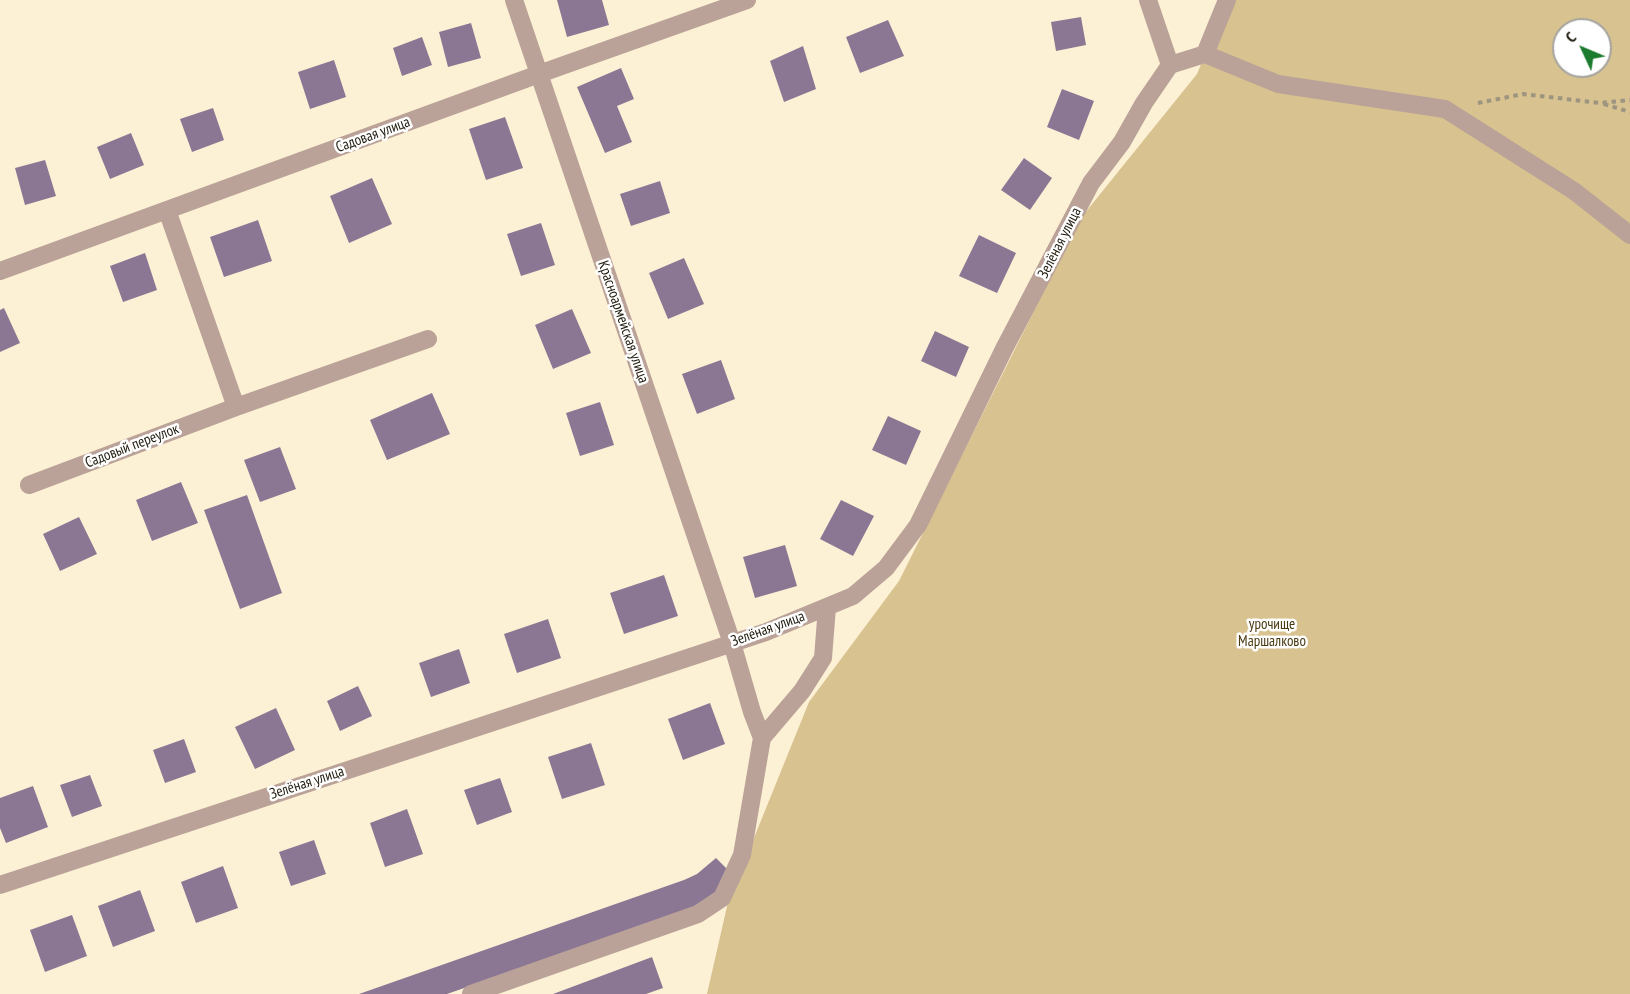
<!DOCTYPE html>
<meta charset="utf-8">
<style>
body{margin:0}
#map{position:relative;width:1630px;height:994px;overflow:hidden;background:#fdf1d5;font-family:"PT Sans Narrow",sans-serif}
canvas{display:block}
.north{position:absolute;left:1552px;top:18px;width:60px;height:60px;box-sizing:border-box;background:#fff;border:2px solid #a6a49f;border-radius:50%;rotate:314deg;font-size:16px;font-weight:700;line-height:24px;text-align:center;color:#201b0e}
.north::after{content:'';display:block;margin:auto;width:21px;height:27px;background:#1c7b2c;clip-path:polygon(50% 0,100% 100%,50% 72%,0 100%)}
</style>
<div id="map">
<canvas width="1630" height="994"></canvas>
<div class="north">С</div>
</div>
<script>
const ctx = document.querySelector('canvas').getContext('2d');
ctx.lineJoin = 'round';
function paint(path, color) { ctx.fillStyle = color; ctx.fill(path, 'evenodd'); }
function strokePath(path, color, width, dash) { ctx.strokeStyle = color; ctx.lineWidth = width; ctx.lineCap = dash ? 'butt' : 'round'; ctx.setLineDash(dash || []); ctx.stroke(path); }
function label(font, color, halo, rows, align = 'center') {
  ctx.font = font + ' "PT Sans Narrow",sans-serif'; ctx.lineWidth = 5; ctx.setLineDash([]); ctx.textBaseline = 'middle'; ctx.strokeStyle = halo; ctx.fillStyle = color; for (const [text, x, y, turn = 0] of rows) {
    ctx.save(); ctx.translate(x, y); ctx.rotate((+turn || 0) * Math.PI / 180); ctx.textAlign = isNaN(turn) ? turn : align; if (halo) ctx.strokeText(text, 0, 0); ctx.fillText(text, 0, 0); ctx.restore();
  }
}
paint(new Path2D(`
 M1228,0H1630V994H707L728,902L809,702L899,581L1080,219L1197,74ZM1564,30H1600V66H1564Z`), '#d7c290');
paint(new Path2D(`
 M557,0H602L609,25L567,37Z
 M1081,17L1086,45L1056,51L1051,22Z
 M888,20L904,56L860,73L846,37Z
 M471,23L481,58L448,67L439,32Z
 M422,37L432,65L402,76L393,48Z
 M803,46L816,89L784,102L770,61Z
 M334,60L346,97L310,109L298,72Z
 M621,68L634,99L617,106L632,142L605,153L577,87Z
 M1062,89L1094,101L1079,140L1047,127Z
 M213,108L224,140L192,152L180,119Z
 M505,117L523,168L486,180L469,129Z
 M131,133L144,165L110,179L97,147Z
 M1024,158L1052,178L1030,210L1001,190Z
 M45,160L56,196L25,205L15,168Z
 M372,178L392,224L349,243L330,196Z
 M660,181L670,213L631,226L620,194Z
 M258,220L272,261L224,277L210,237Z
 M541,223L555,265L521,276L507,234Z
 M979,235L1016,253L997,293L959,276Z
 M145,253L157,290L123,302L110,266Z
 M684,258L704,304L668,319L649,273Z
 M4,308L20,343L0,352V310Z
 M572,309L591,353L553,369L535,325Z
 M935,331L969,347L956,377L921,361Z
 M721,360L735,399L697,414L682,374Z
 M432,393L450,434L387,460L370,420Z
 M600,402L614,445L580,456L566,413Z
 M888,416L921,431L906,465L872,450Z
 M280,447L296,489L260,502L244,460Z
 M181,482L198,523L152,541L136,500Z
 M247,495L282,593L240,609L204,510Z
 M841,500L874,516L853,556L820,539Z
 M79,517L97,554L60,571L43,534Z
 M785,545L797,586L755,598L743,557Z
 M664,575L678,616L624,634L610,593Z
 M548,619L561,658L517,673L504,634Z
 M459,649L470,683L431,697L419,663Z
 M358,686L372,716L340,731L327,701Z
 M710,703L725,744L683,760L668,719Z
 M276,708L295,750L255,769L235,727Z
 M184,739L196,772L165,783L153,750Z
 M591,743L605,785L562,799L548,757Z
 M90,775L102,806L72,817L60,785Z
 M500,778L512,812L477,825L464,790Z
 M33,786L48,827L6,843L0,828V798Z
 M407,809L423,854L385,867L370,823Z
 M314,840L326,874L291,886L279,852Z
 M716,858L732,874L724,890L694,908L447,994H359L684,880L697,874Z
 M223,866L238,908L196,923L181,882Z
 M140,890L155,931L113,947L98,906Z
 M72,915L87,956L45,972L30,930Z
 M652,957L663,988L646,994H553Z`), '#8b7794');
strokePath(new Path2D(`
 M1478,103L1523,94L1600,103L1630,100
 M1604,104L1630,112`), '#9e9580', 4, [4.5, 4.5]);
strokePath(new Path2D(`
 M1148,0L1170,65
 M1205,54L1278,84L1445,109L1574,191L1630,235
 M167,210L236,407L428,339
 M0,271L539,74L747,0
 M29,485L236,407
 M762,738L802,691L823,658L827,607
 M0,885L766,632L853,596L886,568L918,525L1004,349L1091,183L1122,142L1144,103L1170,65L1205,54L1227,0
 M471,994L698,914L722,898L742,855L762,738L752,712L732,643L514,0`), '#baa298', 18);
label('15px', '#201b0e', '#fff', [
 ["Садовая улица",373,135,-20],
 ["Зелёная улица",1060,243,-63],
 ["Красноармейская улица",623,322,71],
 ["Садовый переулок",132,446,-21],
 ["Зелёная улица",768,629,-20],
 ["Зелёная улица",307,783,-18]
]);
label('15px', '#483910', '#fff', [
 ["урочище",1272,625],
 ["Маршалково",1272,642]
]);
</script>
